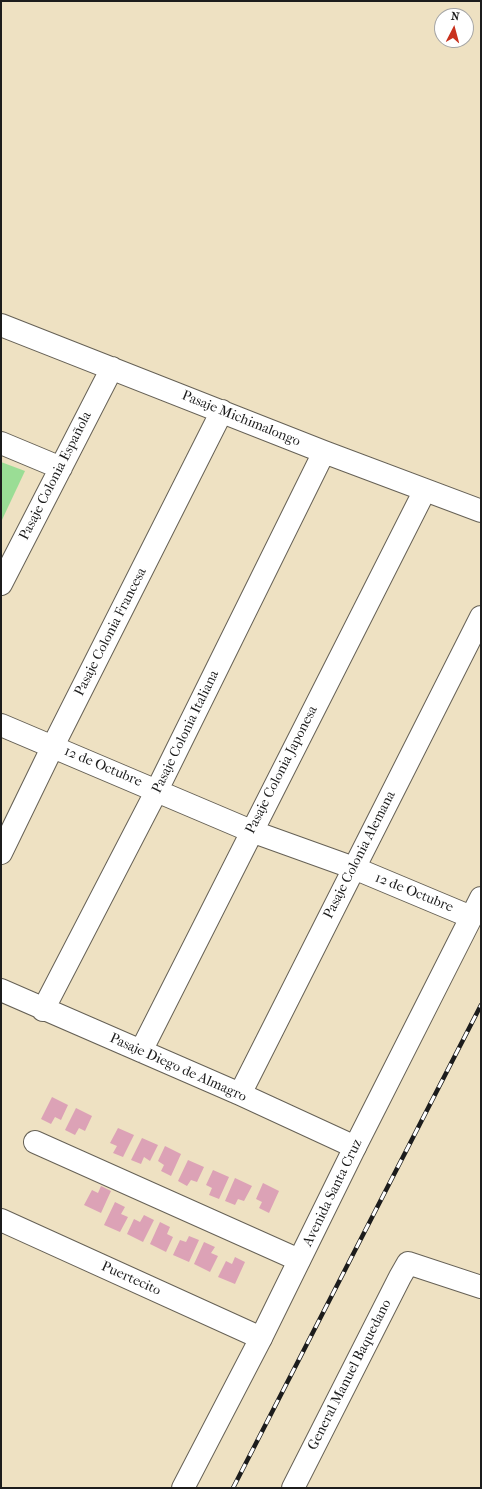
<!DOCTYPE html>
<meta charset="utf-8">
<style>
body{margin:0}
#map{position:relative;width:482px;height:1489px;overflow:hidden;background:#eee1c2;font-family:"IM FELL French Canon",serif}
canvas{display:block}
.frame{position:absolute;inset:0;border:2px solid #1c1c1c;pointer-events:none}
.north{position:absolute;left:434px;top:8px;width:40px;height:40px;box-sizing:border-box;background:#fff;border:1px solid #a4a4a4;border-radius:50%;rotate:6deg;font-size:11px;font-weight:700;line-height:16px;text-align:center;color:#1c1c1c}
.north::after{content:'';display:block;margin:auto;width:14px;height:18px;background:#c8321e;clip-path:polygon(50% 0,100% 100%,50% 72%,0 100%)}
</style>
<div id="map">
<canvas width="482" height="1489"></canvas>
<div class="frame"></div>
<div class="north">N</div>
</div>
<script>
const ctx = document.querySelector('canvas').getContext('2d');
ctx.lineJoin = 'round';
function paint(path, color) { ctx.fillStyle = color; ctx.fill(path, 'evenodd'); }
function strokePath(path, color, width, dash) { ctx.strokeStyle = color; ctx.lineWidth = width; ctx.lineCap = dash ? 'butt' : 'round'; ctx.setLineDash(dash || []); ctx.stroke(path); }
function label(font, color, halo, rows, align = 'center') {
  ctx.font = font + ' "IM FELL French Canon",serif'; ctx.lineWidth = 3.5; ctx.setLineDash([]); ctx.textBaseline = 'middle'; ctx.strokeStyle = halo; ctx.fillStyle = color; for (const [text, x, y, turn = 0] of rows) {
    ctx.save(); ctx.translate(x, y); ctx.rotate((+turn || 0) * Math.PI / 180); ctx.textAlign = isNaN(turn) ? turn : align; if (halo) ctx.strokeText(text, 0, 0); ctx.fillText(text, 0, 0); ctx.restore();
  }
}
paint(new Path2D(`
 M1,462L25,471L1,522Z`), '#9add95');
paint(new Path2D(`
 M52,1097L68,1105L61,1120L55,1117L51,1124L41,1119Z
 M76,1108L92,1116L85,1131L79,1128L75,1135L65,1130Z
 M118,1128L134,1135L123,1157L113,1153L117,1146L110,1143Z
 M142,1138L158,1145L150,1161L144,1157L141,1164L131,1160Z
 M165,1146L181,1154L171,1176L161,1171L164,1165L158,1161Z
 M188,1160L204,1167L197,1182L191,1180L187,1186L178,1181Z
 M213,1170L229,1177L219,1199L209,1195L212,1188L206,1185Z
 M235,1178L252,1186L244,1201L238,1199L235,1205L225,1201Z
 M263,1183L279,1191L269,1213L259,1208L262,1202L256,1199Z
 M101,1186L111,1191L101,1213L84,1205L92,1190L98,1193Z
 M115,1202L125,1207L121,1214L128,1217L120,1232L104,1225Z
 M144,1215L154,1220L143,1242L127,1234L134,1219L140,1222Z
 M160,1222L170,1227L167,1234L173,1237L166,1252L150,1244Z
 M189,1236L199,1240L189,1262L173,1255L180,1240L186,1242Z
 M204,1242L215,1247L211,1253L218,1256L210,1272L194,1264Z
 M235,1257L245,1262L235,1284L218,1277L226,1261L232,1264Z`), '#dca2b6');
const minor = new Path2D(`
 M1,325L324,452L481,511
 M1,443L61,468
 M1,584L112,368
 M1,725L251,831L354,868L471,917
 M1,853L53,746L222,411
 M1,990L240,1094L355,1147
 M43,1010L157,790L324,452
 M141,1051L425,490
 M240,1094L481,617
 M35,1142L299,1260
 M1,1220L261,1338
 M293,1488L400,1277L408,1263L481,1287`);
const secondary = new Path2D(`
 M183,1488L261,1338L355,1147L481,898`);
strokePath(minor, '#666156', 24);
strokePath(secondary, '#666156', 24);
strokePath(minor, '#fff', 22);
strokePath(secondary, '#fff', 22);
const rail = new Path2D(`
 M233,1488L481,1005`);
strokePath(rail, '#1c1c1c', 4.5);
strokePath(rail, '#fff', 3, [9]);
label('14px', '#1c1c1c', '#fff', [
 ["Pasaje Michimalongo",241,419,22],
 ["Pasaje Colonia Española",56,476,-63],
 ["Pasaje Colonia Francesa",111,632,-63],
 ["Pasaje Colonia Italiana",186,732,-64],
 ["12 de Octubre",103,767,23],
 ["Pasaje Colonia Japonesa",282,770,-63],
 ["Pasaje Colonia Alemana",360,855,-63],
 ["12 de Octubre",414,893,22],
 ["Pasaje Diego de Almagro",178,1068,24],
 ["Avenida Santa Cruz",333,1193,-64],
 ["Puertecito",131,1279,24],
 ["General Manuel Baquedano",350,1375,-63]
]);
</script>
